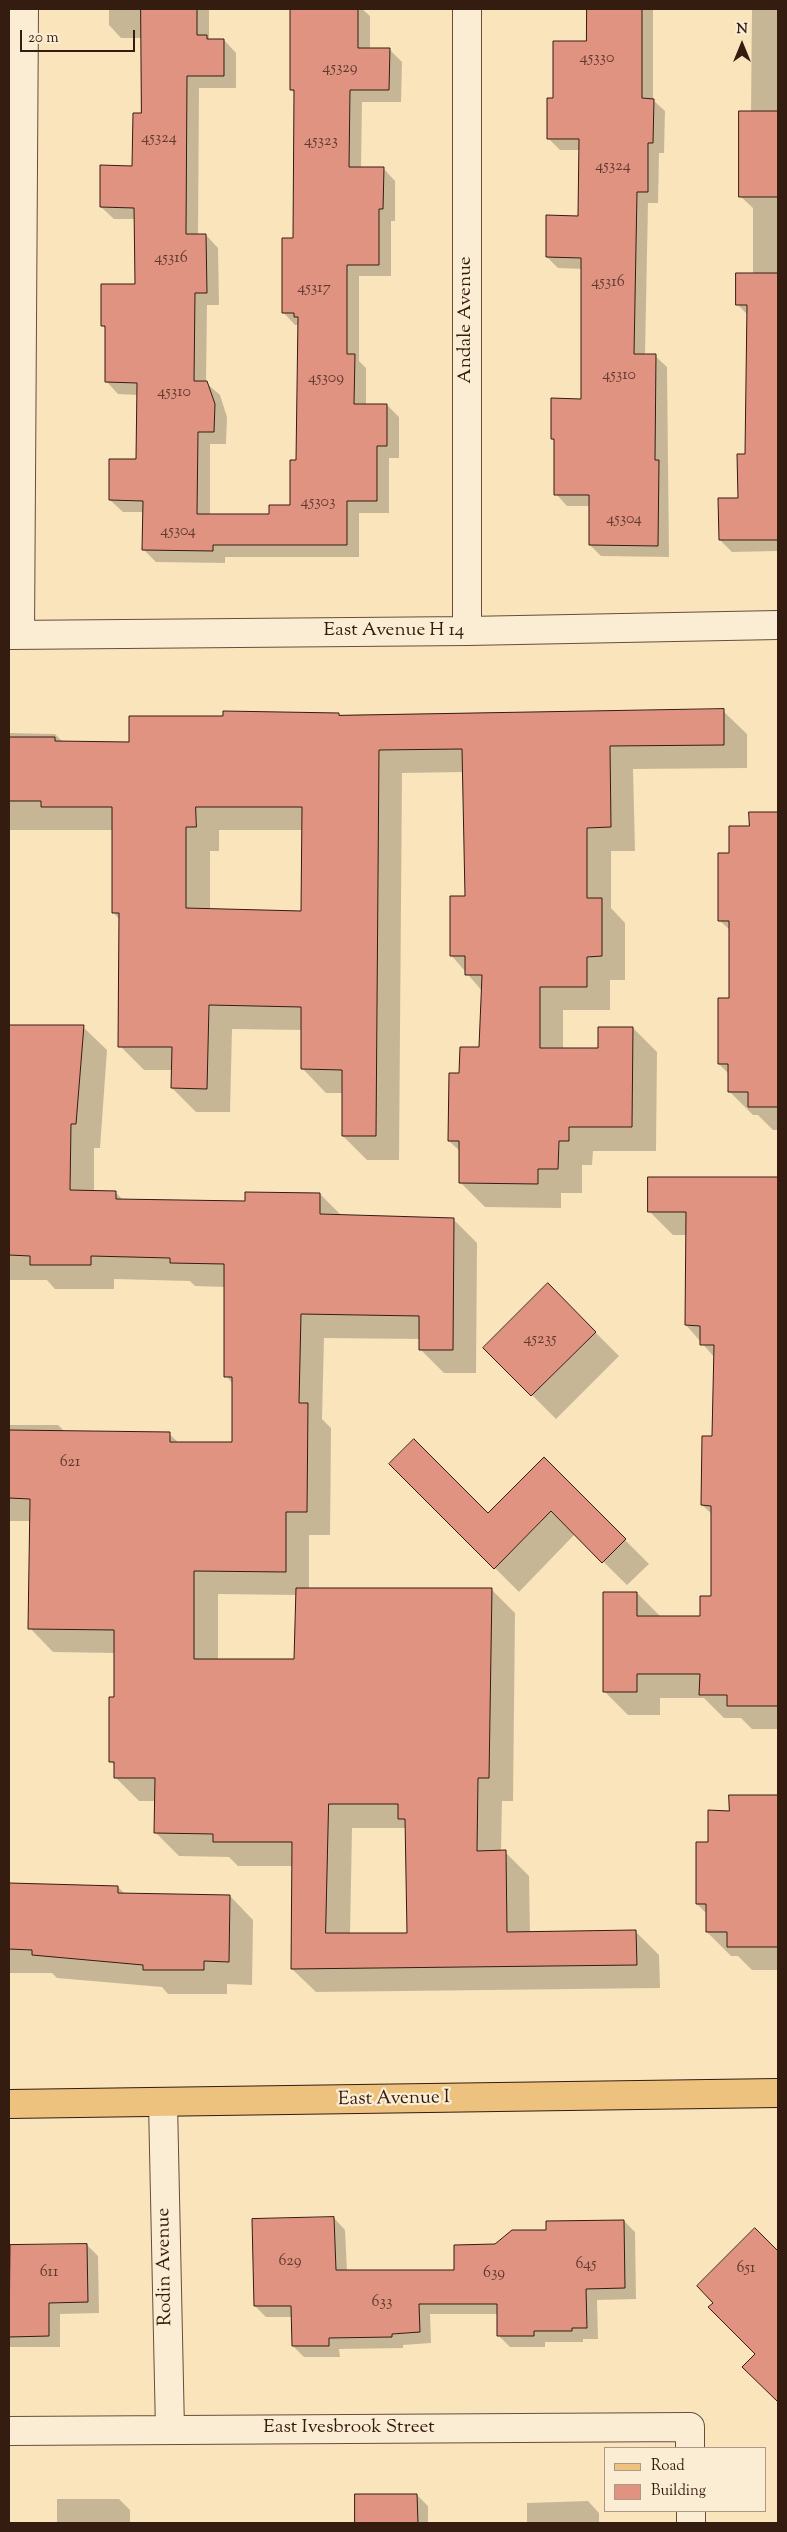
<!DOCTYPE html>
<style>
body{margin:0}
#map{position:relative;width:787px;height:2532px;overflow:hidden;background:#f9e4bc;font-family:"Sorts Mill Goudy",serif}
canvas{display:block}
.frame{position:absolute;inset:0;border:10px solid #351c10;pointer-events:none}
.legend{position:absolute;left:604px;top:2447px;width:162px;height:65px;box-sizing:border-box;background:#fbedd3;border:1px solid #ac9985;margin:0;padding:6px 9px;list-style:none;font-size:15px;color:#351c10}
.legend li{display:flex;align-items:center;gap:10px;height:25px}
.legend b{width:25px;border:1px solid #ac9985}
.north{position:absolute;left:717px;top:20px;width:50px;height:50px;-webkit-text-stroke:4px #fbedd3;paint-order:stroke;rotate:0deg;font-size:14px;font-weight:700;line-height:20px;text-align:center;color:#351c10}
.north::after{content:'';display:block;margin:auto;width:18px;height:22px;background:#351c10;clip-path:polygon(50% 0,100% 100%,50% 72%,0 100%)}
.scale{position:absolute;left:20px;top:30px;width:115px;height:22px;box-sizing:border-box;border:2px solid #351c10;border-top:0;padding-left:6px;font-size:15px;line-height:18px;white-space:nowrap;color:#351c10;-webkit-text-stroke:4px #fbedd3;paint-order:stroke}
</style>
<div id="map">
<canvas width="787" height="2532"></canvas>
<div class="frame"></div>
<ul class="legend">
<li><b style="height:6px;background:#ecc27e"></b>Road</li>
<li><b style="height:14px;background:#e09381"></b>Building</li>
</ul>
<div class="north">N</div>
<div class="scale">20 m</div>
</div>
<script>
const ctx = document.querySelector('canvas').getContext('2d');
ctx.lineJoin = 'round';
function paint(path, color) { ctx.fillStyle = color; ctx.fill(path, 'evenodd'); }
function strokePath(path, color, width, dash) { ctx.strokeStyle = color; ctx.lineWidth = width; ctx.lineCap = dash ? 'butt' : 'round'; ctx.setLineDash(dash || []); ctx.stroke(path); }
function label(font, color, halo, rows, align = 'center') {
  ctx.font = font + ' "Sorts Mill Goudy",serif'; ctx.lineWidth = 4.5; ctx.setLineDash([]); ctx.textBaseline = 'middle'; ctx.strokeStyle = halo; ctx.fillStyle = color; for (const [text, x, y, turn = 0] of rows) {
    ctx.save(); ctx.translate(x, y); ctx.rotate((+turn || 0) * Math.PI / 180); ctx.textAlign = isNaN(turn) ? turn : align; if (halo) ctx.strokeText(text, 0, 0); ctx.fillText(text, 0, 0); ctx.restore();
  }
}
paint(new Path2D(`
 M109,9H209V39L224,40L236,53V88H199L198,235H206L218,248L219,305H207L206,383L220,395L227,417L226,444H210V515H270L291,506L298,462L299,325H295L283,312L294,239L295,93L291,90V9H362L370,16V49H389L402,62L401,102H362L361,168H383L395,181V221H391V276H359V361L366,368V405H387L399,417V458H389V513H359V557H225V563L156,562L143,549L144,512H123L110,500L138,460V395L118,394L106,381L107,330L102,325L137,285L136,219H114L101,207L133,167L142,114V38H121L109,25Z
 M588,9H653V100L665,111L664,153H659L658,203H648L645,356H655L667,367L669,557L601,556L590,545V506H567L556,494V443L552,439L582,400V269L558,268L547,257L579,217L580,150H560L548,138L554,99L588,42Z
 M752,9H778V551L732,552L720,540L739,499L746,455L748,315L737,304L753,274V208L740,196L751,112Z
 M723,711L747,734V768L633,769L635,851H611V908L625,923V980H610V1010H563V1049H599L633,1028L657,1052L656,1151H593L592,1165H582V1193H561V1208L485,1207L461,1183V1152L449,1141L461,1074L481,1048L483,992L451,955L466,898L464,772L402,773L399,1160H367L343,1136V1093H326L303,1069V1030L232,1029L230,1112H196L172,1088L173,1070H144L120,1046V920L113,912V830H9V733L55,734L64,743H131L224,718L338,714L341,716ZM219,830H303L302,912L210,910V851H219Z
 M751,813H778V1130H773L758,1115H753L729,1091V1074L719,1064L731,1000V931L719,920L731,854L751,827Z
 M9,1026L83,1027L107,1050L100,1148H94V1191L115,1192L124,1201L247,1203L320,1194L342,1216L453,1219L477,1243L476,1373H444L421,1350V1339L324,1338L322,1419L331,1428L330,1535H309V1589H491L515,1613L513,1801H502L501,1852H505L529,1876L530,1933L635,1931L659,1955L660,1988L316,1992L292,1969L293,1866H238L229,1857L179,1856L155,1832L156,1801H139L115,1777V1766L111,1761L115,1698V1653L53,1652L30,1628L31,1521H9V1425H58L67,1434H169L179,1443H233V1384L226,1376V1287L195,1286L190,1281L114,1279V1289H55L47,1280H9ZM218,1594L297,1595L296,1660H218ZM352,1828H407L408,1934H350Z
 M649,1178H778V1729H752L741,1718H724L704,1698H660V1715H628L604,1691L637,1593L661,1617H702L713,1597V1515L702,1505L714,1438L715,1358L686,1325L687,1235H673L649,1211Z
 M548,1285L619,1356L556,1419L485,1348Z
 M544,1459L649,1564L627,1585L575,1534L519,1592L391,1464L488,1515Z
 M731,1796H778V1970H752L738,1956H731L707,1932V1914L697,1904L709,1843L731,1812Z
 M9,1884L118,1887L125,1894L230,1896L253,1920L252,1985L227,1984V1994H168L162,1987L57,1978L52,1973H9Z
 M334,2218L345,2230L347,2271H456L495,2246L548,2231L624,2221L635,2232L636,2299L597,2300L598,2339H583V2342H545V2347H510L499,2336L498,2314H430L431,2343L403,2345V2348L339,2349L340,2357H304L293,2346V2317H266L255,2306Z
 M755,2229L778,2253V2400L744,2367L757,2354L715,2303Z
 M87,2245L98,2256L99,2313L60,2314V2347H9V2257Z
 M417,2495L428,2506V2523H354L356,2496Z
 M57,2499H119L130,2510V2523H57Z
 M588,2501L599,2513V2523H527V2503Z`), '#0003');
const building = new Path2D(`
 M141,9H197V35H207V39H224V76H187L186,234H206L207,293H195L194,381H207L215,404L214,432H198L197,514H269V505H290V460H296L298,317H294V313H282V238H293L294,90H290V9H358V48H390L389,90H350L349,167H384L383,209H379V265H347V354H355L354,404H387V446H377V501H347V545H213V551L142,550L143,501L109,500V459H136L137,383L105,382V326H101V284H135L134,208L100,207V165L132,166L133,113H141Z
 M587,9H642V98L654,99L653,143H648V192H637L634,354H656L655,460H659L658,546L589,545V495H554V439H551V398L581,399V258L546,257V215L578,216L579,139H547V98H553V41H586Z
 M739,111H778V197H739Z
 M736,273H778V540H719L718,498H738L737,454H745L747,305H736Z
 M724,709V745L610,746L611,827L587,828V898H602V956L587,957V987H540V1048H598V1027H633L632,1127H569V1141H559L558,1169H538V1184L459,1183V1141H448L449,1073H459L460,1047H479L482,975H465V956H450V896H465L462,749L379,750L376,1136H342V1070L301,1069V1007L209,1005L207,1089L171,1088L172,1047H118L119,913H112V807H41V801H9V737H55V741L129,742V716H223V711L339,713V715ZM196,807H302L301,911L186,908V827H196Z
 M749,812H778V1107H748V1092H728V1064H718V998H729V921H718V853H729V826H749Z
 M9,1025H84L76,1124H71L70,1190L116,1191V1199L245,1201V1192L320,1193V1214L454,1218L453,1350H419V1316L301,1314L299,1403H308L307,1512H286V1572L194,1571V1659H294L296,1588H492L489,1778H478L477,1851L506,1850L507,1932L636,1930L637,1965L291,1969L292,1842H213V1834L154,1833L155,1778H114V1762H109V1697H114V1630L28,1629L30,1499L9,1498V1430L170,1432V1442H232V1377H224V1264L170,1263V1258L91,1256V1265H30V1256L9,1255ZM329,1804H398V1819H405L407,1933H326Z
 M648,1177H778V1706H727V1695H699L700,1674H637V1692H603V1592H637V1616H700V1596H711V1506L701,1505L702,1436H712L714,1345H700V1326L685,1325L686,1212H648Z
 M548,1283L596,1332L531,1396L483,1348Z
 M414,1439L488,1513L544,1457L626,1539L602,1563L551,1511L494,1569L389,1464Z
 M729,1795H778V1947H727V1932H706V1904H696V1842H708V1810L729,1811Z
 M9,1883L118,1886V1893L230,1895L229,1962L204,1961V1970H143V1965L32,1955V1950L9,1949Z
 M334,2217L336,2270H454V2245L495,2244L512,2230H546V2221L624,2220L625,2288L586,2289L587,2328H572V2331H534V2336H497V2304H419L420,2332L392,2334V2337L329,2338V2346H292L291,2306H254L252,2219Z
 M755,2228L778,2251V2402L742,2367L755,2354L708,2307L713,2303L697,2286Z
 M87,2244L88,2302L49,2303V2336L9,2337L10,2245Z
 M355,2494H417L418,2523H355Z`);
paint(building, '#e09381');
strokePath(building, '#351c10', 1);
const minor = new Path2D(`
 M467,631V9
 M9,635L467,631L778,625
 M20,635L24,9
 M163,2103L170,2430
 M9,2431L690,2427V2448
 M691,2511V2523`);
const major = new Path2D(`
 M9,2104L778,2093`);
strokePath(minor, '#664e3b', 30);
strokePath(major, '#351c10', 30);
strokePath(minor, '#fbedd3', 28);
strokePath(major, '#ecc27e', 28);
label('16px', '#603a2c', null, [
 ["45330",597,59],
 ["45329",340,69],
 ["45324",159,139],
 ["45323",321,142],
 ["45324",613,167],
 ["45316",171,259],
 ["45316",608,283],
 ["45317",314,289],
 ["45310",619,376],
 ["45309",326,379],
 ["45310",174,393],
 ["45303",318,503],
 ["45304",624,520],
 ["45304",178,532],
 ["45235",540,1340],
 ["621",70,1463],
 ["629",290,2262],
 ["645",586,2265],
 ["651",746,2269],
 ["611",49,2273],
 ["639",494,2274],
 ["633",382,2303]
]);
label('19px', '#351c10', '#fbedd3', [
 ["Andale Avenue",467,320,-90],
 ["East Avenue H 14",394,632],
 ["East Avenue I",394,2100,-1],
 ["Rodin Avenue",166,2267,-91],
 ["East Ivesbrook Street",349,2429]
]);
</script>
